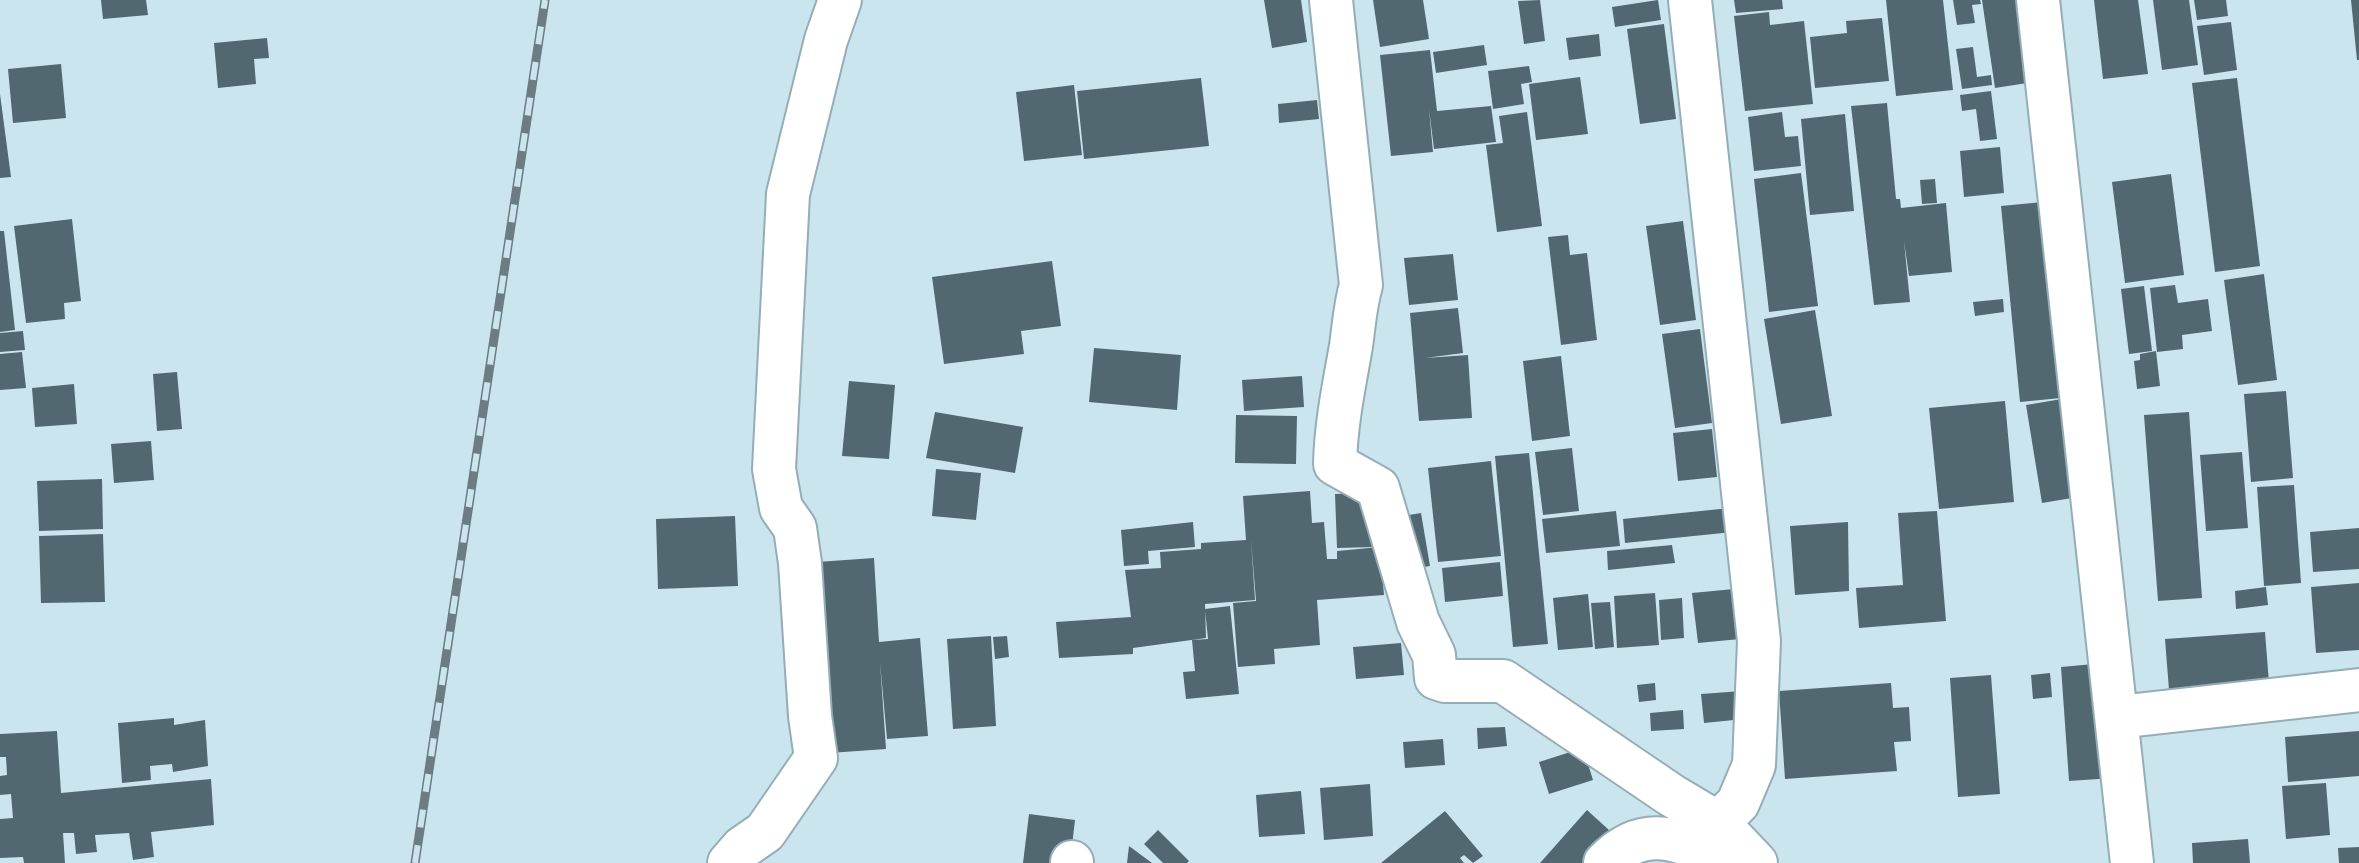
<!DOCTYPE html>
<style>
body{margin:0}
canvas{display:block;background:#cbe5ee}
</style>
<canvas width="2359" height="863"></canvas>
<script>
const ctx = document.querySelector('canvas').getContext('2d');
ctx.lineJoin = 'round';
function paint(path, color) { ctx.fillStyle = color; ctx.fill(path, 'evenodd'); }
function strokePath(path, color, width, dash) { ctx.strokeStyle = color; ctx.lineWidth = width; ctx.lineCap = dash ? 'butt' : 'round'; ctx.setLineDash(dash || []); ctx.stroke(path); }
paint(new Path2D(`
 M101,0H146L148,15L103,19Z
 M1264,0H1301L1307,42L1272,48Z
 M1373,0H1423L1429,39L1380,47Z
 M1540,0L1545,41L1524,44L1518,1Z
 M1658,0L1661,20L1615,27L1612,7Z
 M1734,0H1782L1783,9L1736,13Z
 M1886,0H1943L1953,90L1896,96Z
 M1953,0H1980L1981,4L1972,5L1975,23L1957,25Z
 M1982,0H2028L2040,81L1995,88Z
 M2094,0H2138L2148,74L2103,79Z
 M2153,0H2189L2198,65L2162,70Z
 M2194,0H2226L2228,16L2197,20Z
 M2351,0H2359V60H2357Z
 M1769,12L1770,25L1804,21L1813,104L1745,111L1734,16Z
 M1882,18L1889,81L1815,88L1810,37L1847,33L1846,21Z
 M2231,22L2237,70L2204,75L2197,26Z
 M1664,24L1676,119L1640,124L1627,29Z
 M1599,34L1601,56L1569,60L1566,38Z
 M267,38L269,58L254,59L256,84L218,88L214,43Z
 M1484,45L1487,65L1436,73L1433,52Z
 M1973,47L1977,77L1991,75L1992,85L1962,89L1956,49Z
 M1430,50L1437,111L1491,106L1496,142L1434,149L1429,109L1433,152L1391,156L1380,55Z
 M61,64L66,118L13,123L8,69Z
 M1529,66L1532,82L1521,84L1524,104L1493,109L1488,71Z
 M1580,77L1588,134L1536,140L1529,84Z
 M1201,78L1209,146L1084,159L1077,91Z
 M2237,78L2260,266L2215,272L2192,83Z
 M1074,85L1082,155L1024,161L1016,92Z
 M1991,91L1997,139L1980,141L1976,109L1962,111L1960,95Z
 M0,94L11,177L0,178Z
 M1317,100L1319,119L1279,123L1278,104Z
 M1887,103L1896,199H1900L1901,208L1946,203L1952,272L1909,276L1904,241L1910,302L1874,305L1851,106Z
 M1527,112L1542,226L1497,232L1486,145L1503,143L1499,116Z
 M1782,112L1785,137L1798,136L1801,166L1754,171L1748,117Z
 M1845,114L1854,211L1810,215L1801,119Z
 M2000,147L2004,193L1964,197L1960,151Z
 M1801,173L1818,306L1769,312L1754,179Z
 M2171,174L2184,275L2125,283L2112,182Z
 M1935,179L1937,203L1922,204L1920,180Z
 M2043,202L2061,398L2020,402L2001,206Z
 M72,219L81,301L64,303L65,319L26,323L14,226Z
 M1683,221L1696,320L1660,325L1646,226Z
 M0,231H4L15,330L0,332Z
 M1568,235L1570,255L1587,253L1597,340L1561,345L1548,237Z
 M1453,254L1458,300L1409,305L1404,258Z
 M1052,261L1061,326L1021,331L1024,354L944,364L932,277Z
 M2264,274L2277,380L2238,385L2224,280Z
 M2175,285L2178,303L2208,299L2212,331L2182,335L2183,349L2157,352L2150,288Z
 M2144,286L2152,351L2129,354L2121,289Z
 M2003,299L2004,312L1975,316L1973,302Z
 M1458,308L1463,353L1425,358L1468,355L1472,418L1419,421L1410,313Z
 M1815,310L1832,416L1781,424L1764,319Z
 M1700,329L1712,423L1675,428L1662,334Z
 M23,331L25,350L0,352V333Z
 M1094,348L1181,355L1177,410L1089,402Z
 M2156,351L2160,386L2137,389L2134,361L2140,360V354Z
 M22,352L26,388L0,390V354Z
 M1561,356L1570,436L1532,441L1523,361Z
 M177,372L182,429L157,431L153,374Z
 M1302,376L1304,407L1244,411L1242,380Z
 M849,381L895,385L889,459L842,456Z
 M74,384L77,424L35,427L32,388Z
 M2286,391L2293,478L2251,482L2244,394Z
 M2068,398L2084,496L2042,503L2026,405Z
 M2005,401L2014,502L1939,509L1929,408Z
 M935,412L1023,427L1015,473L926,458Z
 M2189,412L2202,598L2158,601L2144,415Z
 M1236,415L1297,416L1296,464L1235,463Z
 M1712,429L1717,477L1678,481L1673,433Z
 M151,441L154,480L114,483L111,444Z
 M1572,448L1579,511L1543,515L1535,452Z
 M2242,452L2248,528L2206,531L2200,455Z
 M1529,453L1548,644L1513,647L1495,456Z
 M1491,461L1501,556L1438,562L1428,468Z
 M936,469L981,473L976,520L932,516Z
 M102,479L103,529L39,531L37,481Z
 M2294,485L2301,583L2264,586L2257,487Z
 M1310,491L1312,523L1324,522L1327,559H1337V551L1380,547L1384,595L1317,600L1320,645L1274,649L1275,664L1238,667L1233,603L1256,601L1251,539L1255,600L1205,604L1206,638L1133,648V654L1059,658L1056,622L1131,617L1125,570L1161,568L1160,552L1201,549V543L1246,540L1243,496Z
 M1373,493L1375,547L1337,548L1335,494Z
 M1730,508L1733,532L1625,543L1623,519Z
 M1616,511L1620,546L1546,553L1542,519Z
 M1937,511L1946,621L1859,628L1856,588L1903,585L1898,513Z
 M1421,513L1430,566L1413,569L1403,516Z
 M735,516L738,586L658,589L656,519Z
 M1193,522L1195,547L1148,551L1149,564L1124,566L1121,530Z
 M1848,522L1849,591L1795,595L1790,526Z
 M2359,528V569L2313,572L2310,532Z
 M103,534L105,602L41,603L39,536Z
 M1672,545L1675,563L1608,570L1607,551Z
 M874,558L879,642L920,638L928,736L887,739L880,662L886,749L829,753L817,562Z
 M1500,562L1503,596L1445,602L1442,568Z
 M2359,583V650L2316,653L2311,587Z
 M2266,587L2268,605L2236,609L2235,591Z
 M1734,589L1740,639L1698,643L1692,593Z
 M1655,593L1659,645L1617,648L1614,596Z
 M1588,594L1593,647L1558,650L1553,598Z
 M1682,598L1684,638L1661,640L1659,600Z
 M1610,602L1614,647L1595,649L1591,603Z
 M1230,606L1239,694L1186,699L1183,672L1195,671L1192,640L1208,639L1205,609Z
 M2265,632L2269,683L2169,690L2165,639Z
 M991,636L996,726L953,729L947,639Z
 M1007,636L1009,657L995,659L993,637Z
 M1401,643L1404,675L1356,679L1353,647Z
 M2105,663L2113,778L2069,781L2061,667Z
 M2050,673L2052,697L2033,699L2031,675Z
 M1991,675L2000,794L1958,797L1950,678Z
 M1655,683L1656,700L1639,702L1637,685Z
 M1891,683L1893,708L1909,707L1911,741L1894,742L1897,771L1785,779L1779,691Z
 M1742,691L1744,719L1704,723L1701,694Z
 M1683,710L1684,729L1651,731L1650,713Z
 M174,718V725L205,720L208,766L173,772L172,764L150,766L151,780L122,783L118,723Z
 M1505,727L1507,746L1478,749L1477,728Z
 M57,731L61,793L211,779L214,825L151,832L154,857L133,860L129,833L95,835L97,852L76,854L74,833H63L65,863H24L23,857L0,858V819L13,818L11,794L0,795V776L7,775L6,757H0V734Z
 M2359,731V776L2288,782L2285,737Z
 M1443,739L1445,765L1405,768L1403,742Z
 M1583,748L1593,780L1549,794L1539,762Z
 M2326,783L2330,835L2286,839L2282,786Z
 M1370,784L1373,836L1324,840L1320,788Z
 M1301,791L1305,834L1259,837L1256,795Z
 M1587,810L1620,840L1599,863H1540Z
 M1445,811L1483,856L1473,863L1464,855L1460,858L1464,863H1381Z
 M1029,814L1075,820L1070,863H1023Z
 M1158,830L1189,861L1187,863H1163L1144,844Z
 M2248,839L2250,863H2193L2192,843Z
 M1129,846L1152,863H1127Z
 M2359,847V863H2339L2338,848Z`), '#516871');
const minor = new Path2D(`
 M1331,0L1361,285C1355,306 1354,325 1351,346C1344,386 1336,423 1335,464L1378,488L1418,622L1434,655L1436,678L1445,681H1503L1671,795L1718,823
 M1690,0L1759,641L1754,765L1738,803L1718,823L1756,863
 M2038,0L2132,863
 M2118,717L2359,690
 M729,863L742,848L765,832L816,758L810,716L800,563L795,528L781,508L774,469L788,194L826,40L840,0
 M1072,863V862
 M1605,863C1649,817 1687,846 1738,863`);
strokePath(minor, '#94adb6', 46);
strokePath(minor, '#fff', 42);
const rail = new Path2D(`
 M415,863L545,0`);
strokePath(rail, '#6b7c82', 9);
strokePath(rail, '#cbe5ee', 6, [18]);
</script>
